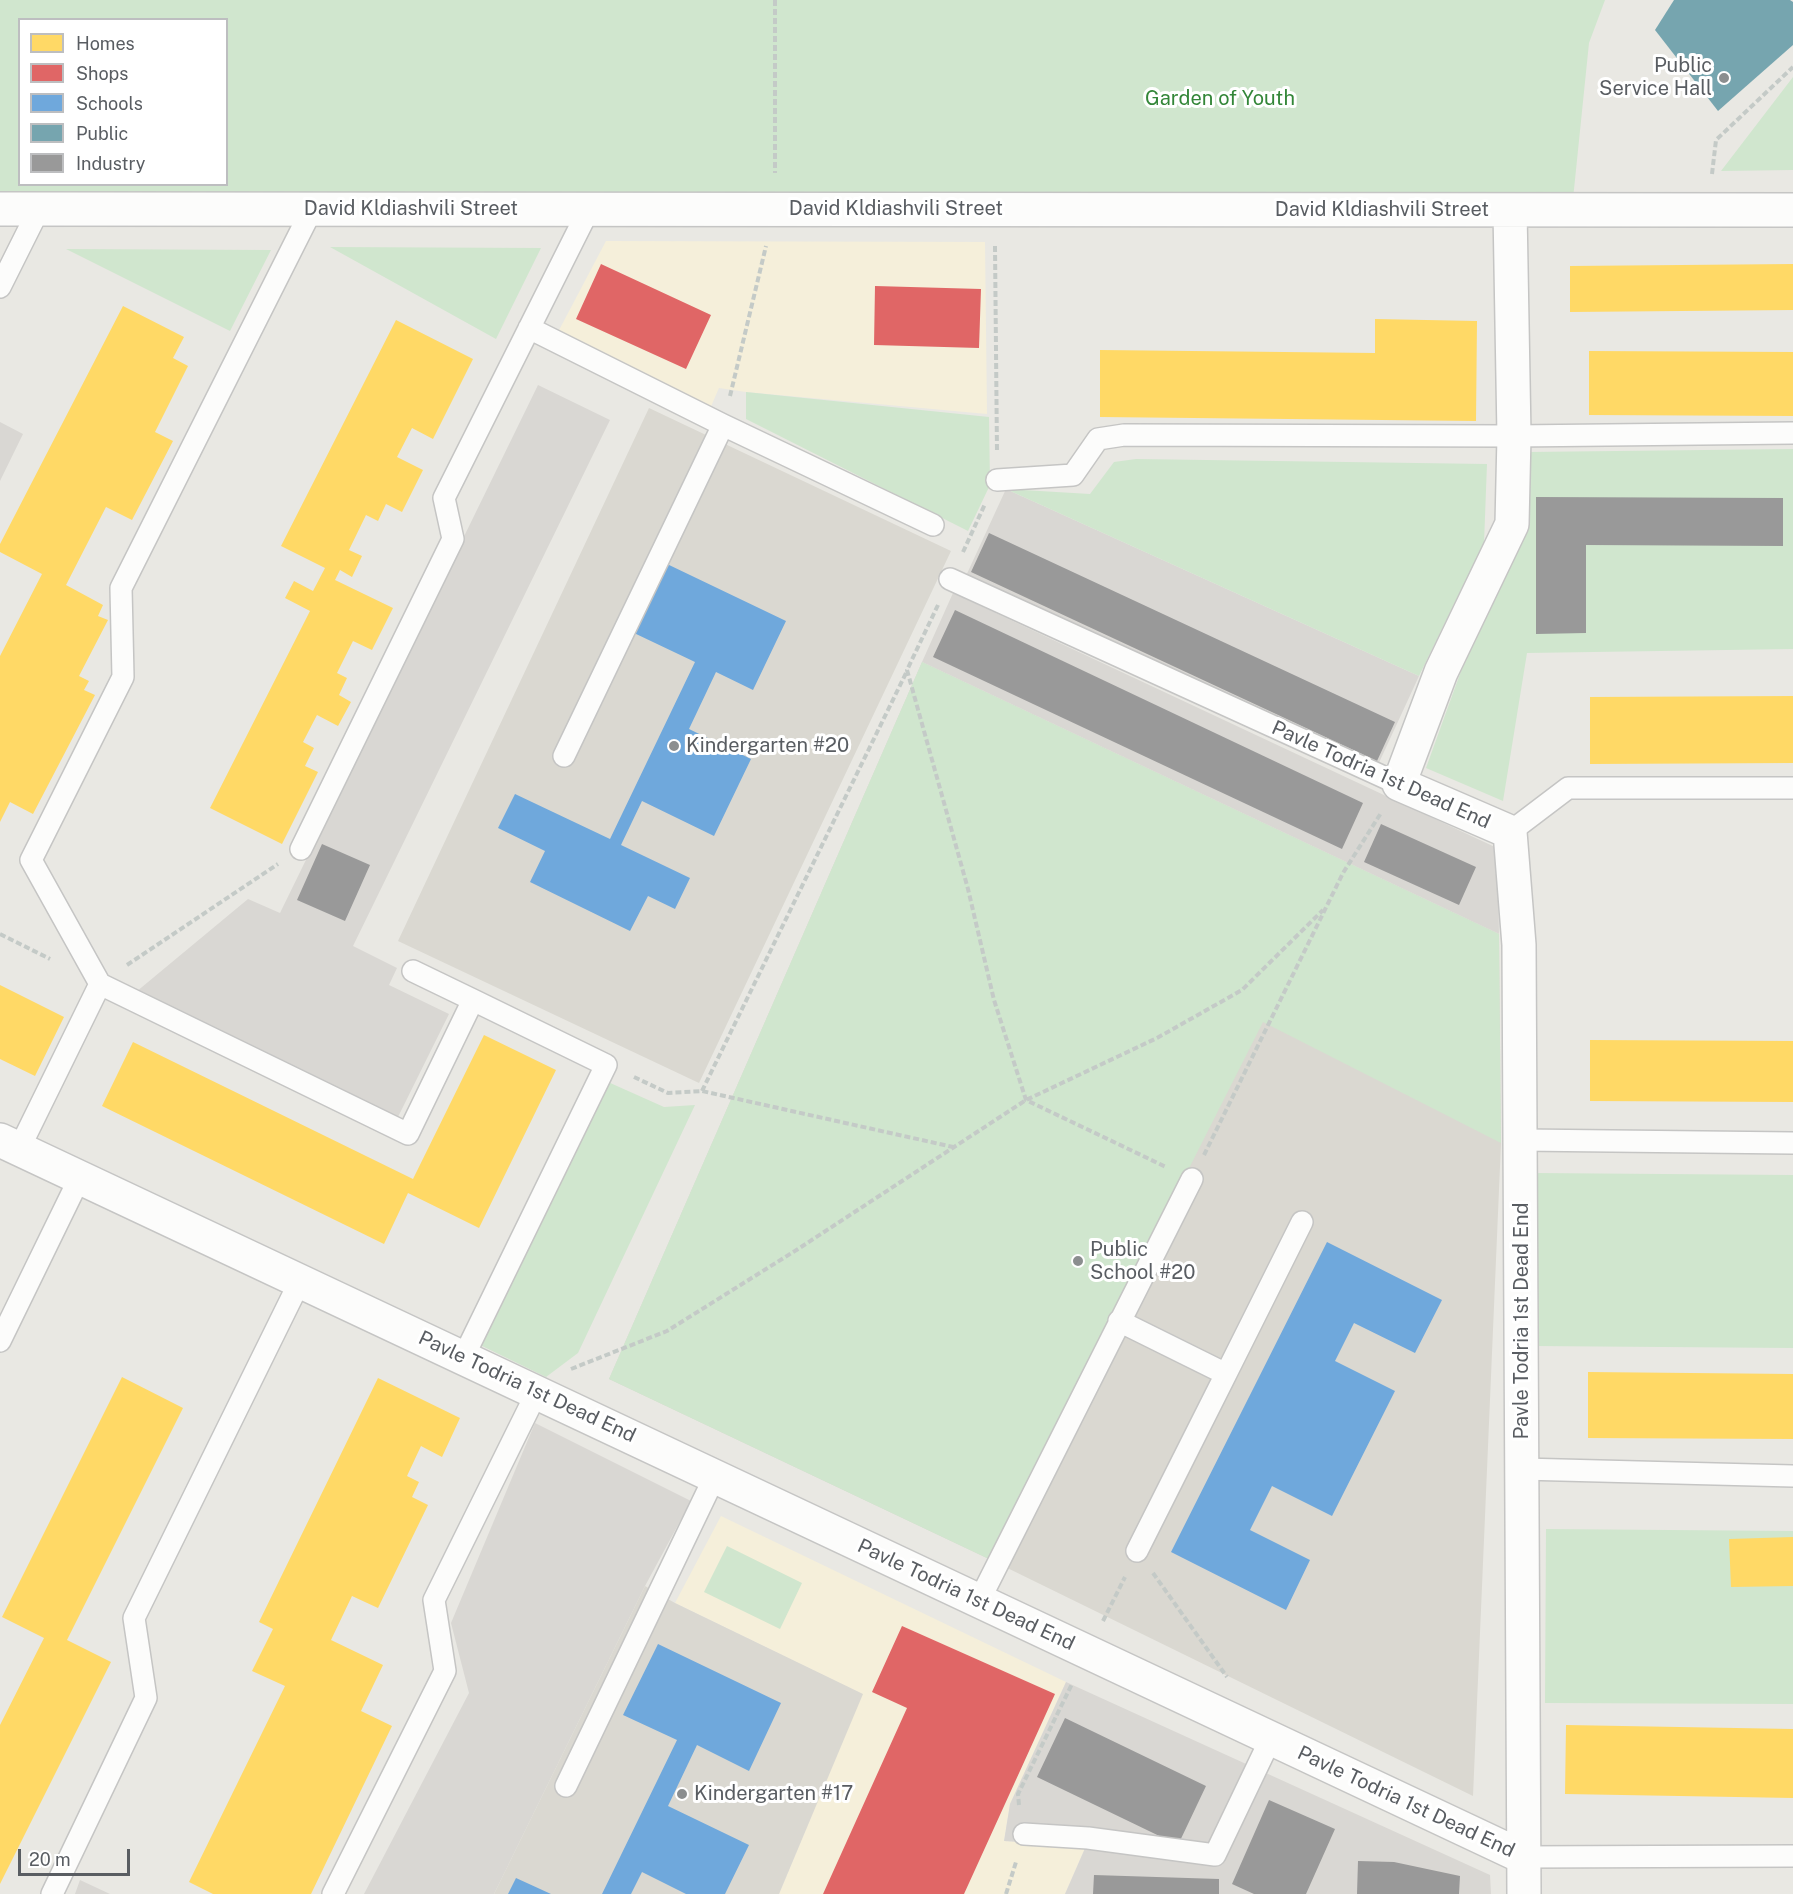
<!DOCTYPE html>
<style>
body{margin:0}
#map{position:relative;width:1793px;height:1894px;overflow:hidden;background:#e9e8e3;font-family:"Public Sans",sans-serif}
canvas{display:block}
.legend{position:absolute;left:18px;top:18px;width:210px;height:168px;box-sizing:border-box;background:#fff;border:2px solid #bdbec0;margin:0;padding:8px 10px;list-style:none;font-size:18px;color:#595d62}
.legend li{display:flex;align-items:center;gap:12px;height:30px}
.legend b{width:30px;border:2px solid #bdbec0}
.scale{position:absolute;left:18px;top:1849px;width:112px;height:27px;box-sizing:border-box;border:3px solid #595d62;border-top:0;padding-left:8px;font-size:18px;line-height:21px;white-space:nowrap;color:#595d62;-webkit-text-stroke:4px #fff;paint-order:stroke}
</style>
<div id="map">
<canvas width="1793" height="1894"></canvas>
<ul class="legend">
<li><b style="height:16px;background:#ffd966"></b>Homes</li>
<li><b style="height:16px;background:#e06666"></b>Shops</li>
<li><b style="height:16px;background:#6fa8dc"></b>Schools</li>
<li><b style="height:16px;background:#76a5af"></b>Public</li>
<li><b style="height:16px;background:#999"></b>Industry</li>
</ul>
<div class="scale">20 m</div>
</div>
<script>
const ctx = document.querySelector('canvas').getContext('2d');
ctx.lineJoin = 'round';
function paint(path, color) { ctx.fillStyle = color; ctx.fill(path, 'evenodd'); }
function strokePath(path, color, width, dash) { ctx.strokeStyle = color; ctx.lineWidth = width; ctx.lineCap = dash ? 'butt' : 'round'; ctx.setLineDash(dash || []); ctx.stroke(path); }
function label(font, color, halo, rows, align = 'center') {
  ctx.font = font + ' "Public Sans",sans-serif'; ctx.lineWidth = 6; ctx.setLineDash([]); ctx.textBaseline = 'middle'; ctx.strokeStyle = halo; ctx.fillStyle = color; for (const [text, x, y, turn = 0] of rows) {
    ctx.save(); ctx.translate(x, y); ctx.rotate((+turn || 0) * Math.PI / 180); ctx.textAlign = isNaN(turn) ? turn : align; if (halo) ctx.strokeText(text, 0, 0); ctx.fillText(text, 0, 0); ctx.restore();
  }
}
paint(new Path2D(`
 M606,241L985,242L987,414L746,392L719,388L709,411L557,334Z
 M721,1516L1066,1682L1010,1804L1004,1841L1086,1846L1065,1894H779L862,1694L675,1603Z`), '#f5efda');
paint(new Path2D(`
 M538,385L610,420L353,946L397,968L389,985L449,1014L397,1119L136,992L248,899L280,913Z
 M0,422L23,434L0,481Z
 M1006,489L1419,676L1377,767L965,578Z
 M953,593L1497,848L1499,934L922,662Z
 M535,1423L691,1501L645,1586L494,1894H364L469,1693L451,1623Z
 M1066,1682L1490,1875L1491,1894H1065L1086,1846L1004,1841L1010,1804Z
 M80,1880L110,1894H75Z`), '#d9d7d3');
paint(new Path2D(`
 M649,408L951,551L699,1083L398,941Z
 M922,662L1499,934L1501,1143L1473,1796L991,1560L609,1379Z
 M645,1586L675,1603L863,1694L779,1894H494Z`), '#dad8d1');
paint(new Path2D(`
 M0,0H1605L1589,43L1573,199L0,196ZM20,20H226V184H20Z
 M1793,77V170L1721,171Z
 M330,247L541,248L496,339Z
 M66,249L271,250L230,331Z
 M746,392L989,417L990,485L968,531L746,419Z
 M1793,449V649L1527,653L1503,801L1426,768L1461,671L1526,534L1528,452Z
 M1136,459L1487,464L1484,543L1419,676L1006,489L1090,494L1114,462Z
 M922,662L1499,934L1501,1143L1263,1022L991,1560L609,1379Z
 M608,1082L664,1107L695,1105L578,1353L546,1377L480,1345Z
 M1534,1173L1793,1175V1348L1533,1346Z
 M1546,1529L1793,1531V1704L1545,1703Z
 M727,1546L802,1583L780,1629L704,1592Z`), '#d0e6ce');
paint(new Path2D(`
 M1793,264V310L1570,312V266Z
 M123,306L184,337L173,358L188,366L155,432L173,441L132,520L106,507L66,585L103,605L98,616L108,620L79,676L89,681L84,690L95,695L33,814L10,802L0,822V656L42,574L0,552V544Z
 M1375,319L1477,321L1476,421L1100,417V350L1375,353Z
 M396,320L473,359L433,439L412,428L397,457L423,470L402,512L386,504L378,521L366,515L349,550L362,556L352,577L340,570L335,580L393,608L372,650L353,641L337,673L347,678L339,695L351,702L338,726L317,715L303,742L314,748L305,766L318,772L282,844L210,808L310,611L285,598L294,581L313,591L325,568L281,546Z
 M1589,351L1793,352V416L1589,415Z
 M1793,696V763L1590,764V697Z
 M0,985L64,1017L35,1076L0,1059Z
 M484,1035L556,1070L479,1228L408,1193L384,1244L102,1106L133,1042L413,1179Z
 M1590,1040L1793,1041V1102L1590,1101Z
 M1588,1372L1793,1374V1439L1588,1438Z
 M122,1377L183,1408L67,1640L111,1662L0,1884V1725L44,1638L2,1617Z
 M378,1378L460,1418L442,1457L421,1446L407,1476L419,1482L412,1497L428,1505L378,1608L352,1596L331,1640L383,1665L361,1711L392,1726L311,1894H213L189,1882L285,1686L252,1671L273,1629L259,1622Z
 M1793,1537V1586L1731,1587L1729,1539Z
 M1566,1725L1793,1729V1798L1565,1794Z`), '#ffd966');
paint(new Path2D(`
 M601,264L711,315L686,369L576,319Z
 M875,286L981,289L979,348L874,345Z
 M902,1626L1055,1694L964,1894H823L907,1708L872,1692Z`), '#e06666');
paint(new Path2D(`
 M667,564L786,621L753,690L716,672L689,729L751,759L714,836L642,801L621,845L690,878L675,909L648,896L630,931L530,882L545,851L498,828L515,794L610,839L695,662L634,633Z
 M1327,1242L1442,1300L1415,1353L1354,1323L1335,1361L1395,1391L1332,1516L1272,1486L1250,1530L1310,1560L1286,1610L1171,1552Z
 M658,1644L781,1703L749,1771L697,1745L668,1806L749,1845L725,1894H686L642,1872L631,1894H602L677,1740L623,1715Z
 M516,1878L551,1894H508Z`), '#6fa8dc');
paint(new Path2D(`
 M1674,0H1790L1793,2V45L1718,111L1655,30Z`), '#76a5af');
paint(new Path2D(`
 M1536,497L1783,498V546L1586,545V633L1536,634Z
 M989,533L1395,722L1377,761L971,572Z
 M955,610L1363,803L1342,849L933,657Z
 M1381,824L1476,867L1459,905L1364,862Z
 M322,844L370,865L345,921L297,900Z
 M1065,1718L1206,1786L1178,1845L1037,1777Z
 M1269,1800L1335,1829L1306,1894H1254L1232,1884Z
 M1358,1861L1394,1862L1460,1876L1459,1894H1357Z
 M1094,1875L1219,1879V1894H1093Z`), '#999');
const service = new Path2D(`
 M0,287L39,209
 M529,328L723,425L933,525
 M997,480L1073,475L1098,439L1124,435L1514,436L1793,433
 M950,579L1399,784
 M564,756L723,425
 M1510,832L1568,788H1793
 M301,849L453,539L444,498L589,209
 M413,971L473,1000
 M100,984L31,860L123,677L121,588L312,209
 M1521,1140L1793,1143
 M19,1149L100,984L408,1134L473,1000L606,1065L463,1358
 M1119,1321L1226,1374L1137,1551
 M0,1341L80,1177
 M1226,1374L1302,1222
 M1522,1469L1793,1476
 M979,1601L1192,1179
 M566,1786L715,1476
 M1024,1834L1088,1838L1215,1855L1271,1738
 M1523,1857L1793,1856
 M52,1894L146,1698L134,1618L300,1281
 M333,1894L445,1671L434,1600L537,1392`);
const minor = new Path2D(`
 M0,209L1793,210
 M1510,210L1514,436L1512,524L1441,672L1399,784L1510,832L1519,945L1524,1894
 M0,1140L1523,1857`);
strokePath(service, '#c5c5c4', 24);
strokePath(minor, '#c5c5c4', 36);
strokePath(new Path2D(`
 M775,0V173
 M1712,174L1716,140L1793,67
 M995,246L997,452
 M730,396L766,246
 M963,552L985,504
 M938,605L907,670L968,889L994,1000L1026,1100L1166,1167
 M0,934L50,959
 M127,965L278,864
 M634,1077L668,1093L702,1091L953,1147
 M702,1091L907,671
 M1204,1155L1343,873L1381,813
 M571,1369L667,1331L798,1249L1026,1100L1157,1038L1242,990L1323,910
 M1153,1573L1227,1677
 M1103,1621L1125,1577
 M1019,1805L1018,1794L1072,1684
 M1006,1894L1016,1862`), '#c4cac7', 4, [6, 3]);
strokePath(service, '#fcfcfb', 21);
strokePath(minor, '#fcfcfb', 33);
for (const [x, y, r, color] of [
 [1724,78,6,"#8b8e8f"],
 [674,746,6,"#8b8e8f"],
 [1078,1261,6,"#8b8e8f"],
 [682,1794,6,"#8b8e8f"]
]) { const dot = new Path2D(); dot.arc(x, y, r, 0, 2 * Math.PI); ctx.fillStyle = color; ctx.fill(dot); strokePath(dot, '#fff', 2); }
label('20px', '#595d62', '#fff', [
 ["Public",1712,66,"right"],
 ["Service Hall",1712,89,"right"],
 ["Kindergarten #20",686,746],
 ["Public",1090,1250],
 ["School #20",1090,1273],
 ["Kindergarten #17",694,1794]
], 'left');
label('20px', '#338638', '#fff', [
 ["Garden of Youth",1220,99]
]);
label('20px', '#595d62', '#fff', [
 ["David Kldiashvili Street",411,209],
 ["David Kldiashvili Street",896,209],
 ["David Kldiashvili Street",1382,210],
 ["Pavle Todria 1st Dead End",1381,775,24],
 ["Pavle Todria 1st Dead End",1522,1321,-90],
 ["Pavle Todria 1st Dead End",527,1387,25],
 ["Pavle Todria 1st Dead End",966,1595,25],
 ["Pavle Todria 1st Dead End",1406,1802,25]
]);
</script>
